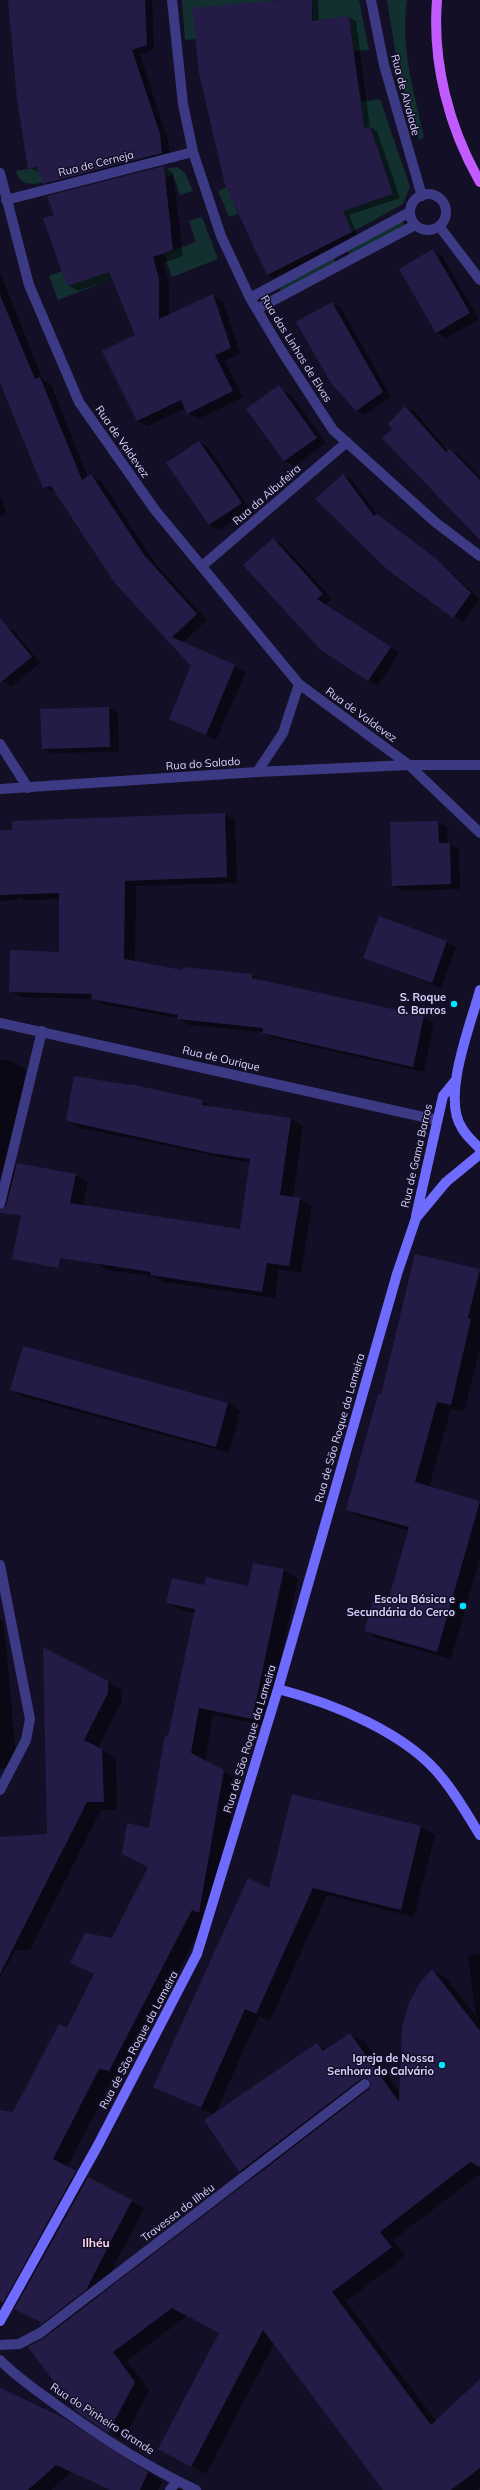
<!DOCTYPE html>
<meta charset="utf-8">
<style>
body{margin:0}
canvas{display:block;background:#130f26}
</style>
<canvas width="480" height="2490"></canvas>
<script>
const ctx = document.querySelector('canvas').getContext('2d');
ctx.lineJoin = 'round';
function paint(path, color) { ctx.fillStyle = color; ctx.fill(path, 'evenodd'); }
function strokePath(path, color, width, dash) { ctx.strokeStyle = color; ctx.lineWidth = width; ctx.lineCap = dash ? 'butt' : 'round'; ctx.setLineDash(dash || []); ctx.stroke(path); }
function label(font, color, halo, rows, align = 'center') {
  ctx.font = font + ' Mulish,sans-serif'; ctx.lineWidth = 3; ctx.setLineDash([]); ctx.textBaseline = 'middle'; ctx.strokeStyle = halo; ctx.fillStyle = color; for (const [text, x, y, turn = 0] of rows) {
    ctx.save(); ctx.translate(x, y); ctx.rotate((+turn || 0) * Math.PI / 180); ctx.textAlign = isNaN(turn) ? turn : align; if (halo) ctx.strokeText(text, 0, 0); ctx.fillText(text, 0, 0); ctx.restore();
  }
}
paint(new Path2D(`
 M182,0H273L274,13L196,39L185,40Z
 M312,0H359L369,50L354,51L349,16L313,21Z
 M387,0H407C400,45 414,93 424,137L419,140L398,68Z
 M359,87L362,102L380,99L410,187L403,204L352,232L341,207L358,206L393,194L370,126L348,134L233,202L238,214L229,217L218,191L248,178L323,92Z
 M65,162L74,176L35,184L25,183L18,177L16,171Z
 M177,167L185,173L193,191L180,195L173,175L148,183L159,170Z
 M74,191L112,279L58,300L49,276L62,271Z
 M202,217L218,259L172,277L164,254L196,242L189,221Z
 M402,221L405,226L350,255L347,250Z
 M334,258L336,263L281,291L278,286Z`), '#12302f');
paint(new Path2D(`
 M9,0H152L154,49L140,55L168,140L170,158L52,188L44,183L40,172L29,168Z
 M274,0H318L319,21L349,17L356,21L370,127L377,131L400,198L349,215L358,236L275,278L267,274Z
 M164,167L173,173L183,256L163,263L169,284V316L213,295L223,301L240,353L225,361L243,397L198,419L188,413L186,408L148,426L138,421L104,351L136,335L113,279L78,291L68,285L55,215Z
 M433,251L442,256L479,319L446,338L437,332Z
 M0,272L43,380L51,384L88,477L91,475L102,482L155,563L207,620L182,643L246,672L216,740L170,719L192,666L57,493L44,488L0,380Z
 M332,303L341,308L391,397L365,415L356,410Z
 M282,390L292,396L326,443L294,466L285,461L247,409Z
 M406,407L415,412L448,451L450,450L459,455L480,477V535L393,430Z
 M199,442L208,447L250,509L219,530L209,525Z
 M343,475L352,480L379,517L441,562L480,599L463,622L389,569Z
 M0,495L7,514L0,517Z
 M273,539L282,544L332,599L325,605L399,653L378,686L321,649Z
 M5,625L14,631L40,663L11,687L0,679V629Z
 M109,708L118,713L119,752L52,753L42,748Z
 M224,814L235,820L237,883L136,886L135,962L183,972L184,968L252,975L262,981L424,1017L434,1023L424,1072L274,1038L263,1032L189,1025L178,1018L103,1004L94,999L21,997L10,991L60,953V899L23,900L19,897L16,900L0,901V831Z
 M438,822L447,827L448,844L459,849L460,889L403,891L393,886Z
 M447,942L456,947L441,988L365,958Z
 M0,1059L11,1061L26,1070L8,1164L16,1169L76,1175L88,1182L83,1206L241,1230L250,1163L80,1128L67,1121L202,1101L214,1108L291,1119L303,1126L293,1198L300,1199L312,1206L301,1273L279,1269L275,1298L163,1282L156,1277L107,1270L22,1213L0,1210Z
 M416,1255L480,1271V1347L464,1412L451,1409L429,1487L480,1502V1557L451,1659L379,1639L365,1631L390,1599L409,1531L361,1517L347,1509L382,1396Z
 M23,1347L228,1403L240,1411L229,1453L24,1397L11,1390Z
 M284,1570L298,1579L266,1726L213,1715L205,1762L238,1779L213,1920L206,1917L123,2079L114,2077L67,2167L144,2208L97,2299L253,2179L240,2171L205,2121L214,2115L155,2087L270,1889L293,1795L421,1827L435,1835L414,1917L327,1895L270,2021L259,2016L215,2114L317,2044L327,2050L350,2034L365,2042L400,2093L432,1970L446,1978L476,2016L468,1955L480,1954V2174L393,2240L406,2256L346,2301L436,2421L480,2380V2488L478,2490H384L274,2344L206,2474L174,2457L220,2333L187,2316L127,2361L149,2390L123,2440L76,2410L53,2333L40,2326L42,2322L1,2302L0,2303V2119L14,2113L67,2030L95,1975L71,1962L112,1939L149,1867L150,1829L195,1613L181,1610L167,1602L204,1587H249Z
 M0,1620L4,1623L17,1767L0,1769Z
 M44,1649L122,1690V1701L98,1748L116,1758L117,1810H101L30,1950H16L0,1977V1838L48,1835Z
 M0,2391L76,2426L162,2481L158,2490H109L71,2472L51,2490H0Z`), '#0007');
paint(new Path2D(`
 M8,0H145L147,45L132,50L160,134L162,153L43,184L37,167L28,169L17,99Z
 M279,0H312V21L349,16L364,128L370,126L393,194L343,211L352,232L267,275L225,185L199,73L192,8Z
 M164,166L173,250L153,257L159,278V319L213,294L231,348L215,355L233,391L187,414L181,400L137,421L102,351L135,335L109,272L67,286L43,218L54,215L47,196Z
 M433,249L470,313L436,333L399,269Z
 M0,295L35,379L40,377L82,480L91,474L144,555L197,614L172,637L235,665L206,735L169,719L191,666L114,582L51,486L43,488L0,383Z
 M332,302L383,392L356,411L331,383L296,322Z
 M279,385L317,438L284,461L246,409Z
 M405,406L446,452L450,449L480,480V540L382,438L392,429L388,424Z
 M199,441L242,503L209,525L166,463Z
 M343,474L374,516L377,514L438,560L471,593L453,618L388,570L315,499Z
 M273,538L323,594L317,599L391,647L368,681L321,650L243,565Z
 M0,618L32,657L0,683Z
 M109,707L110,747L42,749L40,709Z
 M225,813L227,877L125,881L124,959L182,970L183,967L252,974V978L424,1016L413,1067L262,1033L263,1028L177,1019L178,1015L91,999L92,994L9,992L10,950L59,952V893L0,895V830H12V821Z
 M438,821L439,843H450L451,884L392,886L390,822Z
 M379,916L447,941L432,983L363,958Z
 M74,1076L129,1085L130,1084L203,1100L202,1105L291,1118L280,1195L300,1198L289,1266L267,1263L262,1292L150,1275L151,1272L60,1258L58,1268L12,1259L21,1215L0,1213V1210L6,1206L17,1163L76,1174L70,1203L240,1229L250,1159L211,1153L66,1121Z
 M415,1254L480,1269L468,1318L471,1319L451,1405L437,1402L415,1482L480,1501L437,1652L364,1631L375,1594L389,1598L409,1527L346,1510L378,1394L381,1395Z
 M23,1346L228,1403L216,1447L10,1390Z
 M253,1563L284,1569L252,1719L199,1708L191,1753L224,1770L199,1913L192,1910L109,2071L99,2069L53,2159L76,2171L3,2303L0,2301V2110L13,2112L59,2024L67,2028L94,1974L70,1963L85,1933L112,1938L148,1867L122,1854L127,1823L149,1828L165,1735L168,1736L195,1609L166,1603L172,1578L204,1585L206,1577L248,1586Z
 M43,1647L108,1681V1693L84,1740L102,1749L104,1802H87L0,1974V1837L47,1834Z
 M292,1794L421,1826L401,1910L313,1888L256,2014L245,2009L201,2108L153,2087L248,1878L269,1888Z
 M432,1969L480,2031V2167L470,2162L380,2232L392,2247L332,2292L431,2425L480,2379V2468L451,2490H383L263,2330L191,2467L158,2449L219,2333L172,2308L113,2352L135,2382L108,2433L76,2411L28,2347L44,2338L369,2089L371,2083L367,2078L361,2079L239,2172L204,2120L317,2043L323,2051L350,2033L399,2102L402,2027L409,2003L419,1984Z
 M88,2177L132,2200L86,2290L39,2326L41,2322L14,2309Z
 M0,2388L62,2417L148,2472L140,2490H110L56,2465L28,2490H0Z`), '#241b47');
strokePath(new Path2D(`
 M172,0L183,104L193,152L221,236L250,298L281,350L333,430L435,522L480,556
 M371,0L384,65L422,196
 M0,173L29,285L79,402L155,510L299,684L409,765
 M410 212a18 18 0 1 1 36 0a18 18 0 1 1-36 0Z
 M6,200L193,152
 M439,226L480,280
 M250,298L410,212
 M257,309L415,225
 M202,566L347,442
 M0,744L28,788
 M480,765H409L480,833
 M257,772L283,733L299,684
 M0,789L257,772L409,765
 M0,1023L437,1120
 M0,1204L42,1031
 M0,1565L30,1719L26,1740L0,1790
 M0,2345L19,2344L40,2333L365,2084
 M0,2360C16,2377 36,2390 55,2404C99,2436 147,2467 196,2490
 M170,2490L177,2481`), '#3d3a85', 10);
strokePath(new Path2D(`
 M480,990C471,1024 441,1097 462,1128C466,1136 474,1142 480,1149
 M416,1216L443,1096L456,1080
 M278,1689C332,1703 408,1733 443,1779C457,1796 468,1816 480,1835
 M0,2321L98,2145L197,1954L278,1689L397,1274L416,1218L446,1182L480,1154`), '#6f6bff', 10);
strokePath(new Path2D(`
 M437,0C432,63 449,128 480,182`), '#c25bff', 10);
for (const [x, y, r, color] of [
 [454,1004,4,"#00e5ff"],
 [463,1606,4,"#00e5ff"],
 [442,2065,4,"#00e5ff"]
]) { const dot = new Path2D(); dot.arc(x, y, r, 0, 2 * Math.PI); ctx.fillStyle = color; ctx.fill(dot); strokePath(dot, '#130f26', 1.5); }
label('11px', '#d9d4ff', '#130f26', [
 ["Rua de Alvalade",405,95,75],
 ["Rua de Cerneja",96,164,-14],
 ["Rua das Linhas de Elvas",296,349,58],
 ["Rua de Valdevez",122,442,55],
 ["Rua da Albufeira",267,495,-41],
 ["Rua de Valdevez",361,715,36],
 ["Rua do Salado",203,764,-4],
 ["Rua de Ourique",221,1059,13],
 ["Rua de Gama Barros",417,1156,-77],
 ["Rua de São Roque da Lameira",340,1428,-74],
 ["Rua de São Roque da Lameira",250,1739,-73],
 ["Rua de São Roque da Lameira",139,2040,-62],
 ["Travessa do Ilhéu",178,2213,-37],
 ["Rua do Pinheiro Grande",102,2419,33]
]);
label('bold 11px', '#d9d4ff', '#130f26', [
 ["S. Roque",446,998],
 ["G. Barros",446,1011],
 ["Escola Básica e",455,1600],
 ["Secundária do Cerco",455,1613],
 ["Igreja de Nossa",434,2059],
 ["Senhora do Calvário",434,2072]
], 'right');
label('bold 12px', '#ffd6f0', '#130f26', [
 ["Ilhéu",96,2243]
]);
</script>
